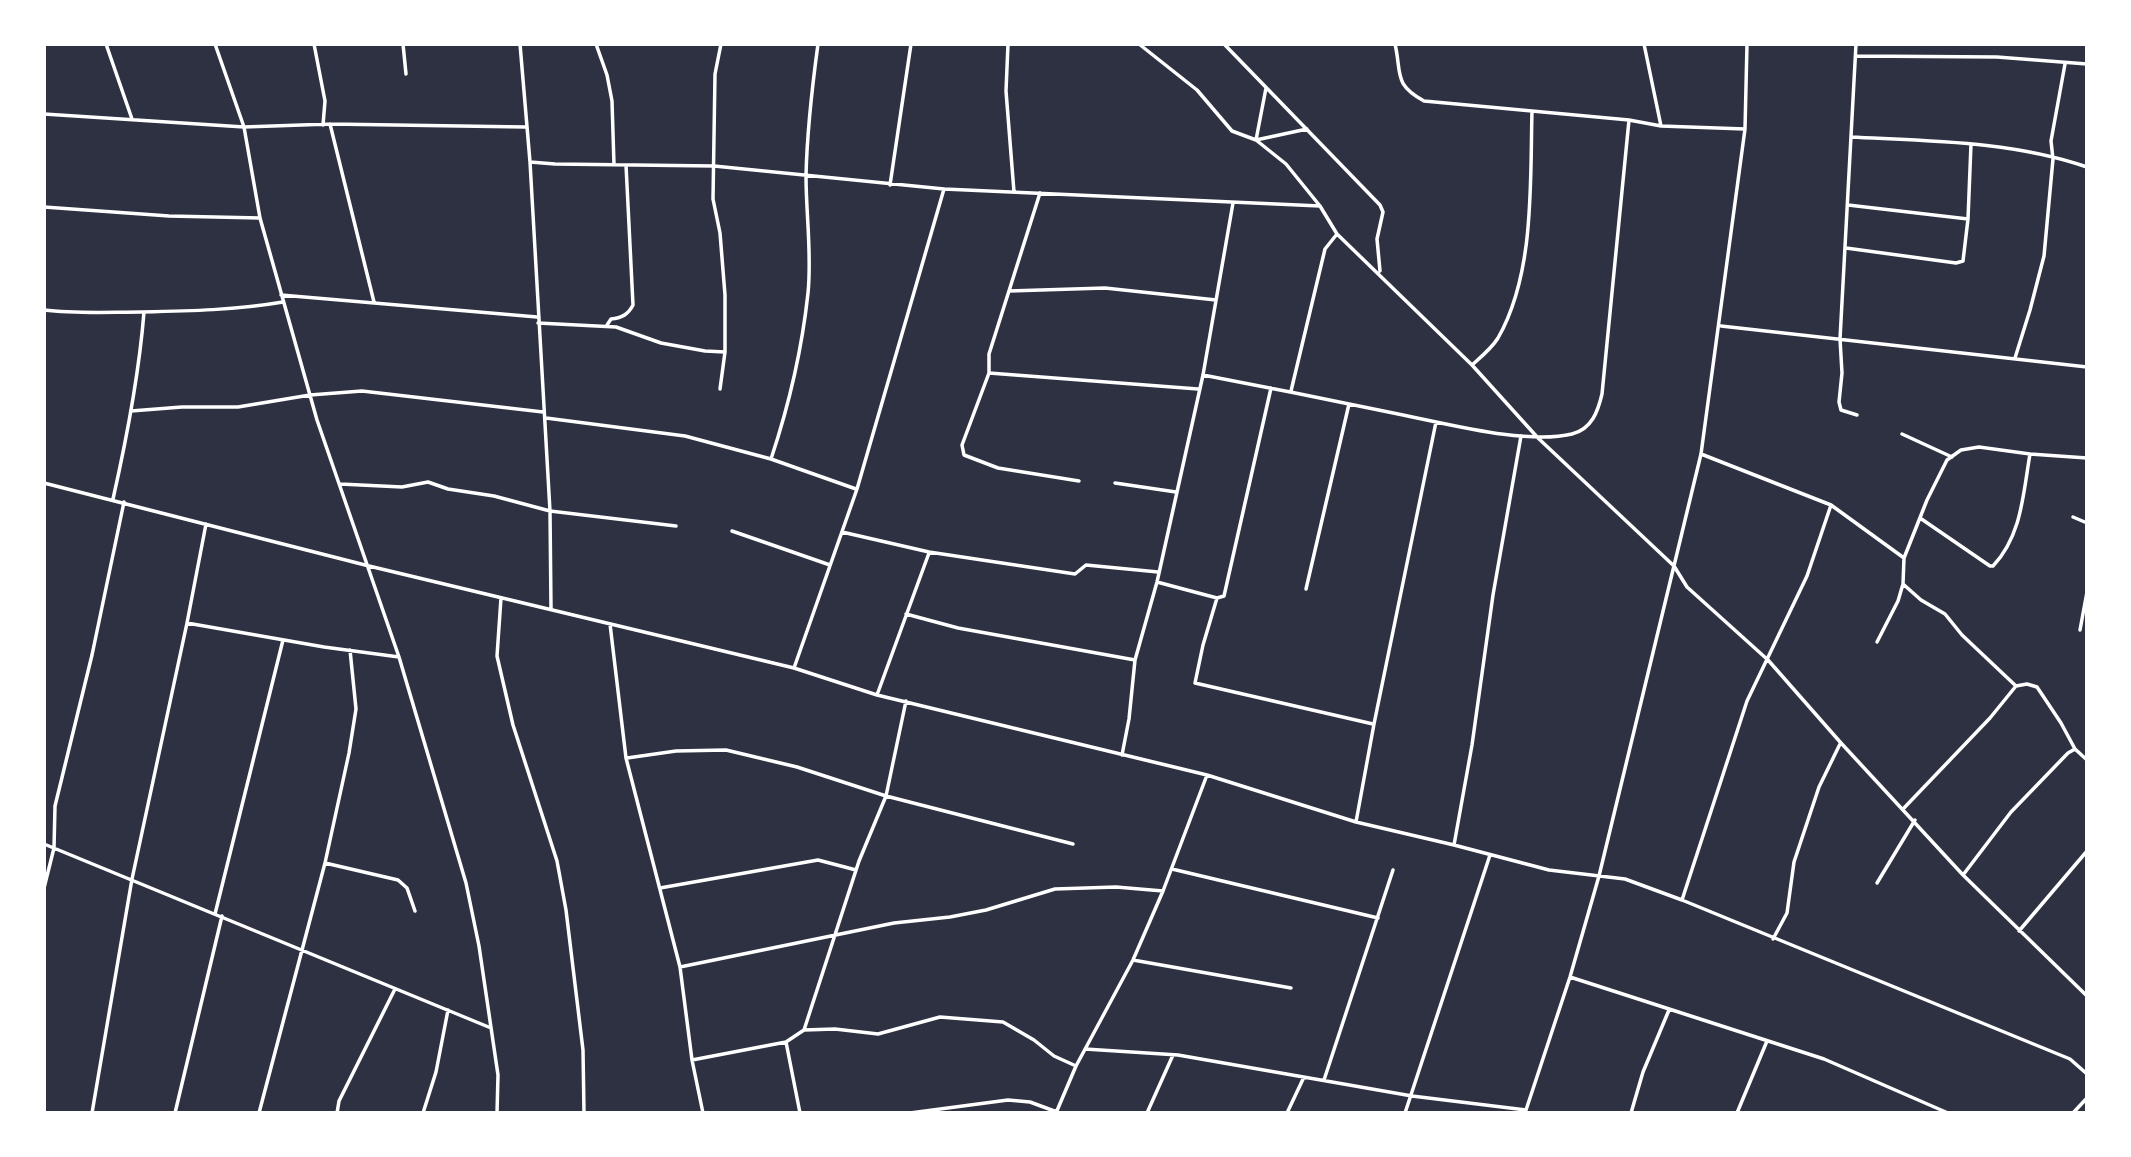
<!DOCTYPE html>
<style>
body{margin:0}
#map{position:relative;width:2131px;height:1157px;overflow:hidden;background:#2d3142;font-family:"Roboto Condensed",sans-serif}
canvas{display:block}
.frame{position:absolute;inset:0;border:46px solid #fff;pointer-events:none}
</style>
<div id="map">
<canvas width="2131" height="1157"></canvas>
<div class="frame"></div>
</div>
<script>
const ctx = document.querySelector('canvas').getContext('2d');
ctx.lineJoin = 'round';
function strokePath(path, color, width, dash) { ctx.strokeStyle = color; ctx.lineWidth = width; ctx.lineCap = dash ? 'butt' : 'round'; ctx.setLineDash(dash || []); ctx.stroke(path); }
strokePath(new Path2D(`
 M106,44L132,119
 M215,44L244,127L260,218L317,420L399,657L466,883L479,946L498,1075L497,1113
 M314,44L325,101L323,125
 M403,44L406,74
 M520,44L530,162L555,164L714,166L944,189L1320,206
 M596,44L607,75L612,101L614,165
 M1008,44L1006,91L1014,192
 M1139,44L1197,90L1232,131L1256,140L1286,164L1320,206L1337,234L1472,365L1538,438L1674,566L1687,587L1768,660L1841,743L1963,875L2087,996
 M1224,44L1380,205L1383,212L1377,239L1380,271
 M1395,44C1402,74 1393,84 1424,101L1629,120L1661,126L1745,129
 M1644,44L1661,126
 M1856,44L1840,339L1842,373L1839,402L1841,410L1857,415
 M1856,56L1997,57L2087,64
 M1266,88L1256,140L1307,129
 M44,114L244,127L330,124L525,127
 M330,124L374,302
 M1851,137C1930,141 2012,141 2087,167
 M530,162L550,511L551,608
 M890,185L911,44
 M1040,193L989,354V373L1198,389
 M1848,205L1968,219
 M44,207L169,216L260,218
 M1846,248L1956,263L1963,261L1968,219L1971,144
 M1009,291L1105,288L1216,300
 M281,295L537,317
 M44,310C77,314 109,312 142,312C190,311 236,310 283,302
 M538,323L616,327L661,343L705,351L725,352
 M607,325L611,319C621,318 628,315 633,305L626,165
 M1721,326L2087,367
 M2015,358L2030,310L2044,256L2053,159L2051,141L2065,64
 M1472,365C1481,357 1492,348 1498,338C1535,273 1530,183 1532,111
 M989,373L962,445L964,455L998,468L1079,481
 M1203,375C1270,388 1336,401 1403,415C1449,424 1527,445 1572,434C1592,429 1598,411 1602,394L1629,120
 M720,389L725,352V295L720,233L713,199L715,74L721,44
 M1291,391L1325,249L1337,234
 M131,411L182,407H238L310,395L362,391L543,412
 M546,418L685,436L771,459L856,489
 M1902,434L1952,457
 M771,459C789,405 802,349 808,293C812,254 806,215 806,176C807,131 812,88 818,44
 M44,483L369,566L794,668L877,695L1207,775L1356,822L1454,845L1549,870L1625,879L1682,900L2070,1059L2087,1074
 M1115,483L1176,492
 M340,484L402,487L428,482L448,489L494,496L550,511L676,526
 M113,499C127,437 139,375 144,312
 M1831,505L1904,558
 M2073,517L2087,523
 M1920,518L1990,566H1993C2022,535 2023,494 2030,454L2087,458
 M732,531L830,565
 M842,532L929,552L1075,574L1086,565L1158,572
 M1157,582L1217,598L1224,596L1271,388
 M1903,584L1921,600L1945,614L1962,635L2016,686L1990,718L1904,808
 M1306,589L1349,404
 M501,598L497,656L513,725L557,861L566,910L583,1050L584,1113
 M1217,598L1203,645L1195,683L1373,724
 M906,614L958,628L1135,660
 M187,623L324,647L399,657
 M610,624L626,758L680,967L692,1060L703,1113
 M2080,630L2087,592
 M1877,642L1898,601L1903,584L1904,558L1927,500L1947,460L1961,450L1979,447L2030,454
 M794,668L857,489L944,189
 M2016,686L2027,684L2037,687L2061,723L2075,749
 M877,695L929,553
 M1122,755L1129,719L1135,660L1157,582L1203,375L1233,203
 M627,758L676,751L726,750L797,767L886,796L1073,844
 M1356,822L1374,724L1436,422
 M44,844L491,1028
 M1454,845L1472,745L1493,595L1521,436
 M325,863L398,880L407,888L415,911
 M1172,869L1378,918
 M1963,875L2011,812L2068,753L2075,749L2087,760
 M1877,883L1915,820
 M44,888L54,848L55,806L92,655L124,502
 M660,888L818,860L856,870
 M1682,900L1747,701L1807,576L1831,505L1701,454
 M215,914L283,640
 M2019,931L2087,851
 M1773,939L1787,913L1794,862L1819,787L1840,744
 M1133,960L1291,988
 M680,967L894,923L950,917L986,910L1055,889L1116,887L1163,891
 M1570,977L1824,1059L1948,1113
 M804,1030L859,861L886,796L906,701
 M786,1042L800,1113
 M1085,1049L1178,1055L1412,1096L1526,1110
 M692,1060L786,1042L804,1030L835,1029L878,1034L940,1017L1003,1022L1034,1040L1054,1056L1076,1066
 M1324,1080L1393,870
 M92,1113L132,879L187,623L206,524
 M175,1113L222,916
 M259,1113L325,863L349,753L356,709L350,650
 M337,1113L339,1101L395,989
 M423,1113L436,1072L448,1010
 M910,1113L1008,1100L1030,1102L1057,1112
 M1056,1113L1076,1066L1133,960L1163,891L1207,775
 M1147,1113L1173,1055
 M1287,1113L1304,1077
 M1405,1113L1490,855
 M1525,1113L1570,977L1599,876L1701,454L1745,129L1747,44
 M1631,1113L1643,1072L1669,1010
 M1737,1113L1767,1041
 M2073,1113L2087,1098`), '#fff', 3.5);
</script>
